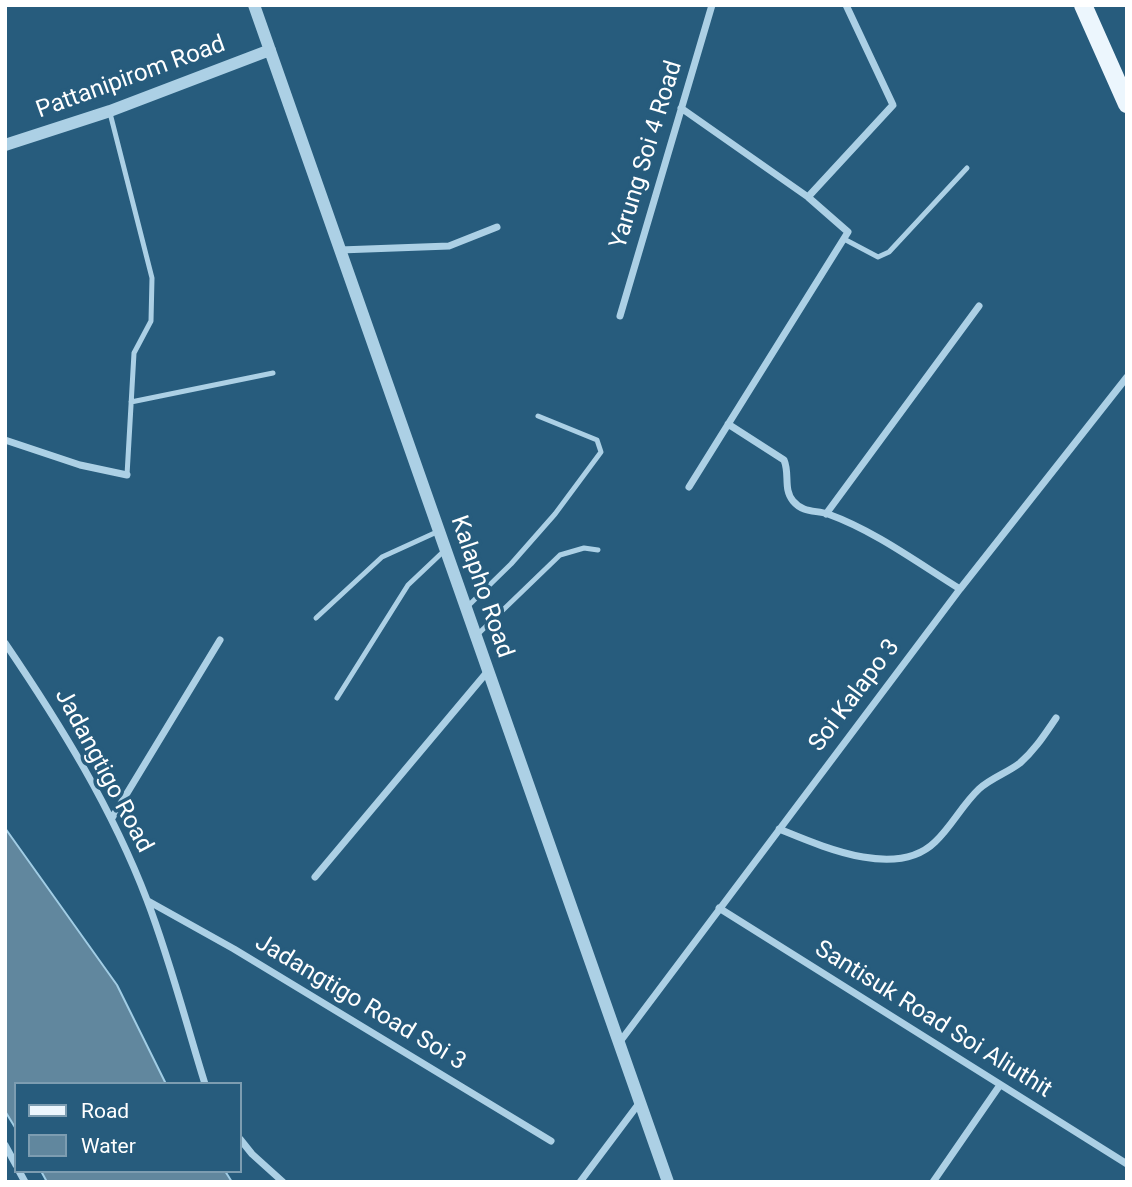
<!DOCTYPE html>
<style>
body{margin:0}
#map{position:relative;width:1132px;height:1187px;overflow:hidden;background:#275c7d;font-family:Roboto,sans-serif}
canvas{display:block}
.frame{position:absolute;inset:0;border:7px solid #fff;pointer-events:none}
.legend{position:absolute;left:14px;top:1082px;width:228px;height:91px;box-sizing:border-box;background:#275c7d;border:2px solid #7d9db1;margin:0;padding:9px 12px;list-style:none;font-size:21px;color:#fff}
.legend li{display:flex;align-items:center;gap:14px;height:35px}
.legend b{width:35px;border:2px solid #7d9db1}
</style>
<div id="map">
<canvas width="1132" height="1187"></canvas>
<div class="frame"></div>
<ul class="legend">
<li><b style="height:9px;background:#ecf6fd"></b>Road</li>
<li><b style="height:19px;background:#61879e"></b>Water</li>
</ul>
</div>
<script>
const ctx = document.querySelector('canvas').getContext('2d');
ctx.lineJoin = 'round';
function paint(path, color) { ctx.fillStyle = color; ctx.fill(path, 'evenodd'); }
function strokePath(path, color, width, dash) { ctx.strokeStyle = color; ctx.lineWidth = width; ctx.lineCap = dash ? 'butt' : 'round'; ctx.setLineDash(dash || []); ctx.stroke(path); }
function label(font, color, halo, rows, align = 'center') {
  ctx.font = font + ' Roboto,sans-serif'; ctx.lineWidth = 7; ctx.setLineDash([]); ctx.textBaseline = 'middle'; ctx.strokeStyle = halo; ctx.fillStyle = color; for (const [text, x, y, turn = 0] of rows) {
    ctx.save(); ctx.translate(x, y); ctx.rotate((+turn || 0) * Math.PI / 180); ctx.textAlign = isNaN(turn) ? turn : align; if (halo) ctx.strokeText(text, 0, 0); ctx.fillText(text, 0, 0); ctx.restore();
  }
}
const water = new Path2D(`
 M5,828L117,985L166,1084H16V1129L5,1111Z
 M41,1171H225L232,1182H47Z`);
paint(water, '#61879e');
strokePath(water, '#a1cde5', 2);
strokePath(new Path2D(`
 M110,113L152,278L151,321L134,353L127,475
 M844,239L878,257L889,252L967,168
 M131,402L273,373
 M466,608L511,564L555,514L601,452L597,440L538,416
 M316,618L382,557L439,531
 M476,636L560,555L584,548L598,550
 M337,698L408,585L445,550`), '#acd0e5', 5);
strokePath(new Path2D(`
 M681,108L808,197L848,232L689,487
 M808,197L893,105L846,5
 M340,250L449,246L497,227
 M620,316L712,5
 M728,424L784,460C790,474 783,489 793,501C803,513 815,510 828,514C875,531 918,563 960,589
 M5,440L80,465L127,475
 M826,514L979,306
 M5,643C60,724 112,808 147,900C170,960 186,1023 205,1084
 M112,818L220,640
 M779,829C821,846 896,880 935,842C952,826 962,805 979,789C991,778 1007,773 1020,763C1035,750 1045,734 1056,718
 M315,877L488,671
 M148,901L234,949L551,1141
 M719,908L1127,1164
 M619,1043L960,589L1127,377
 M240,1139L252,1154L283,1182
 M5,1145L16,1165
 M19,1171L25,1182
 M580,1182L640,1102
 M933,1182L1000,1085`), '#acd0e5', 7);
strokePath(new Path2D(`
 M254,5L668,1182
 M5,145L110,111L270,50`), '#acd0e5', 12);
strokePath(new Path2D(`
 M1083,5L1127,104`), '#ecf6fd', 18);
label('24px', '#fff', '#275c7d', [
 ["Pattanipirom Road",131,78,-20],
 ["Yarung Soi 4 Road",647,155,-73],
 ["Kalapho Road",481,587,71],
 ["Soi Kalapo 3",855,696,-53],
 ["Jadangtigo Road",103,771,62],
 ["Jadangtigo Road Soi 3",360,1003,31],
 ["Santisuk Road Soi Aliuthit",933,1020,32]
]);
</script>
